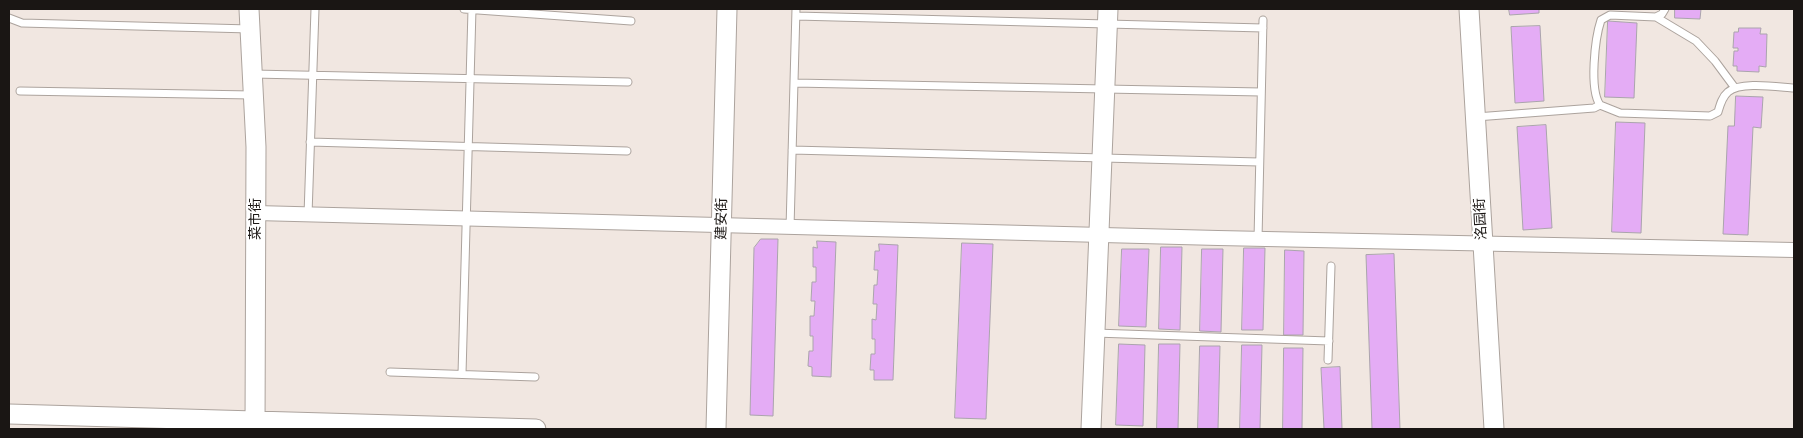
<!DOCTYPE html>
<meta charset="utf-8">
<style>
body{margin:0}
#map{position:relative;width:1803px;height:438px;overflow:hidden;background:#f1e7e1;font-family:"Fira Sans",sans-serif}
canvas{display:block}
.frame{position:absolute;inset:0;border:10px solid #1a1614;pointer-events:none}
</style>
<div id="map">
<canvas width="1803" height="438"></canvas>
<div class="frame"></div>
</div>
<script>
const ctx = document.querySelector('canvas').getContext('2d');
ctx.lineJoin = 'round';
function paint(path, color) { ctx.fillStyle = color; ctx.fill(path, 'evenodd'); }
function strokePath(path, color, width, dash) { ctx.strokeStyle = color; ctx.lineWidth = width; ctx.lineCap = dash ? 'butt' : 'round'; ctx.setLineDash(dash || []); ctx.stroke(path); }
function label(font, color, halo, rows, align = 'center') {
  ctx.font = font + ' "Fira Sans","Noto Sans SC",sans-serif'; ctx.lineWidth = 4; ctx.setLineDash([]); ctx.textBaseline = 'middle'; ctx.strokeStyle = halo; ctx.fillStyle = color; for (const [text, x, y, turn = 0] of rows) {
    ctx.save(); ctx.translate(x, y); ctx.rotate((+turn || 0) * Math.PI / 180); ctx.textAlign = isNaN(turn) ? turn : align; if (halo) ctx.strokeText(text, 0, 0); ctx.fillText(text, 0, 0); ctx.restore();
  }
}
const building = new Path2D(`
 M1509,9H1539V13L1510,15Z
 M1675,9H1701L1700,19L1675,18Z
 M1608,21L1637,23L1634,98L1605,97Z
 M1540,26L1544,101L1515,103L1511,27Z
 M1739,28H1761L1760,34H1767L1766,67L1759,66V72L1737,71V66H1733L1734,51H1738V48H1733L1734,32H1738Z
 M1736,96L1763,97L1761,128L1753,127L1748,235L1723,234L1728,126H1734Z
 M1616,122L1645,123L1641,233L1612,232Z
 M1546,125L1552,228L1523,230L1517,127Z
 M761,239H778L773,416L750,415L754,248Z
 M817,241L836,242L831,377L812,376V367L808,366L809,351H813V336H810V316H814L815,301H811L812,282H816V267H813V247L817,248Z
 M962,243L993,244L986,419L955,418Z
 M879,244L898,245L893,380H874V370H870L871,354H875V339H872V319L876,320L877,304H873L874,285H877L878,270H874L875,251H879Z
 M1161,247H1182L1180,330L1159,329Z
 M1244,248H1265L1263,330H1242Z
 M1122,249H1149L1146,327L1119,326Z
 M1202,249H1223L1221,332L1200,331Z
 M1285,250L1304,251L1303,335H1284Z
 M1394,254L1400,429H1372L1366,255Z
 M1119,344L1145,345L1143,426L1116,425Z
 M1159,344H1180L1178,429H1157Z
 M1242,345H1262L1260,429H1240Z
 M1200,346H1220L1218,429H1198Z
 M1284,348H1303L1302,429H1283Z
 M1340,367L1342,429H1324L1321,368Z`);
paint(building, '#e4acf5');
strokePath(building, '#aaa4ac', 1);
const lane = new Path2D(`
 M464,9L631,21
 M1665,9L1662,14L1656,17L1610,15L1601,20C1595,38 1589,89 1600,105L1620,113L1710,116L1718,112C1720,105 1722,97 1728,92C1740,81 1778,87 1794,88
 M796,16L1263,28
 M1656,17L1696,41L1715,61L1735,88
 M9,18L22,23L250,29
 M253,74L628,82
 M794,83L1261,92
 M20,91L252,95
 M1476,117L1594,108L1600,105
 M310,142L627,151
 M792,150L1259,162
 M308,215L315,9
 M790,228L796,9
 M1258,239L1263,20
 M1095,333L1329,341
 M1328,360L1331,266
 M390,372L535,377
 M462,374L472,9`);
const street = new Path2D(`
 M256,213L1218,238L1794,250`);
const secondary = new Path2D(`
 M249,9L256,147L255,429
 M1469,9L1494,429
 M9,414L536,429
 M716,429L727,9
 M1091,429L1108,9`);
strokePath(lane, '#aca39d', 9);
strokePath(street, '#aca39d', 16);
strokePath(secondary, '#aca39d', 21);
strokePath(lane, '#fff', 7);
strokePath(street, '#fff', 14);
strokePath(secondary, '#fff', 19);
label('14px', '#1a1614', '#fff', [
 ["菜市街",256,219,-90],
 ["建安街",722,219,-89],
 ["洺园街",1481,219,-93]
]);
</script>
